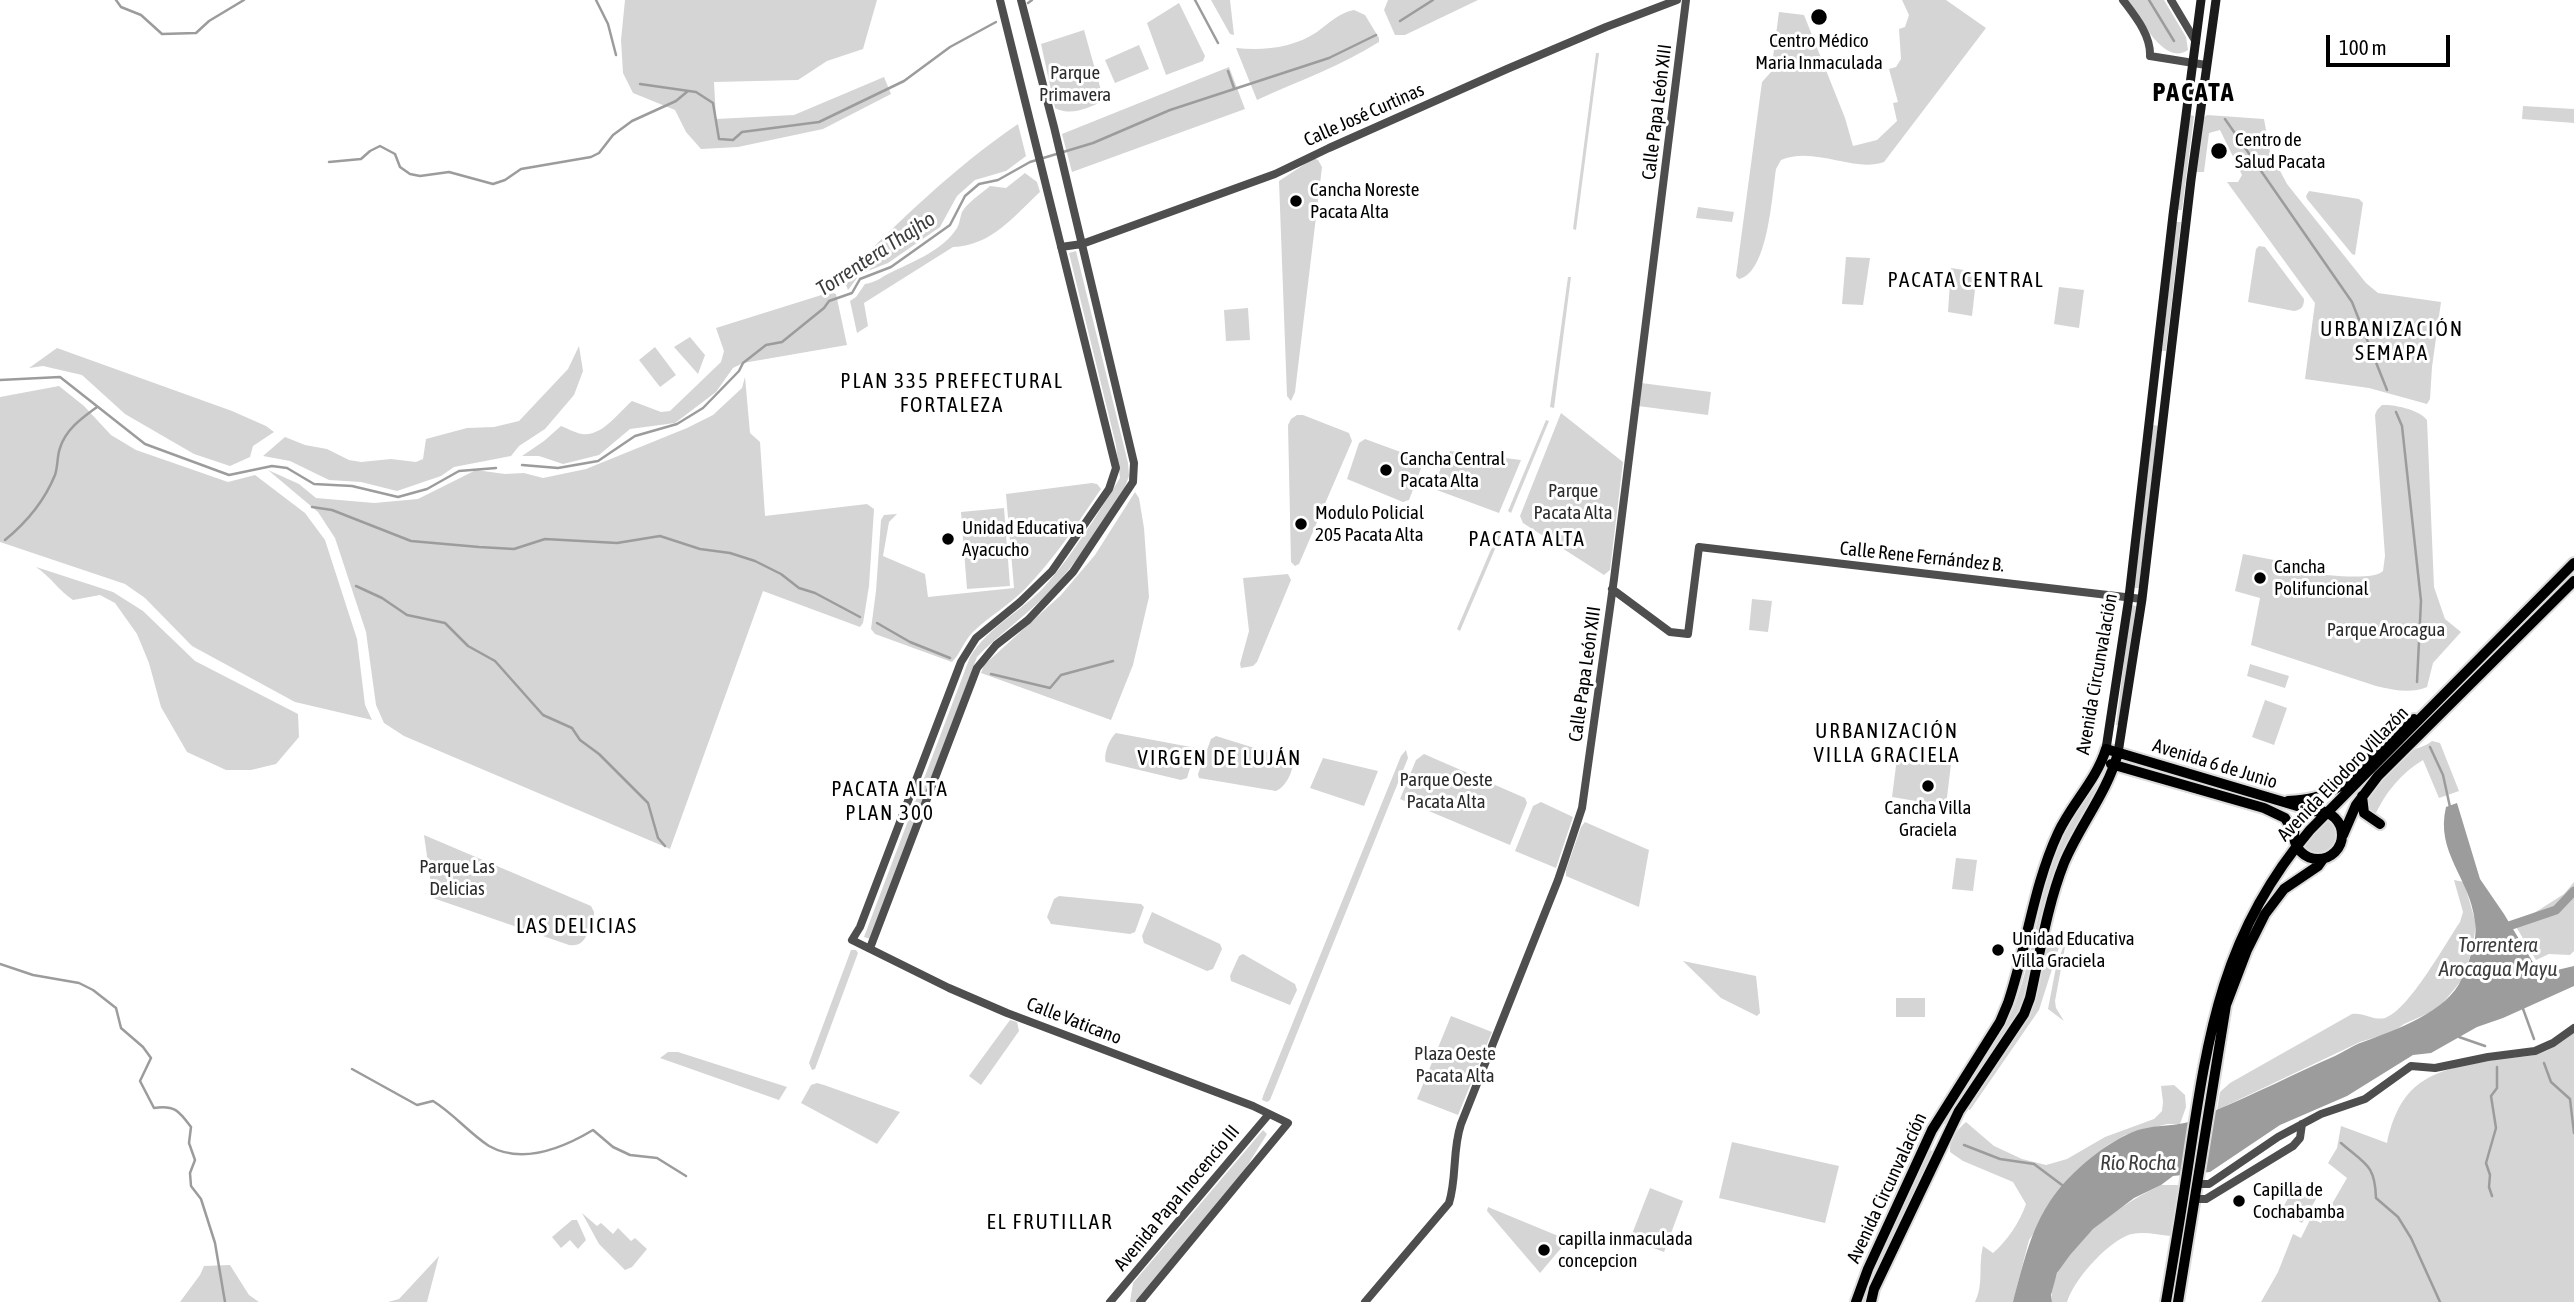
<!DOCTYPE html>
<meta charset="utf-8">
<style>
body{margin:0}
#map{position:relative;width:2574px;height:1302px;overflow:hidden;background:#fff;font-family:"Asap Condensed",sans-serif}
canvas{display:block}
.scale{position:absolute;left:2326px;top:35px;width:124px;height:32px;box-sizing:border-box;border:4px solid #000;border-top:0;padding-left:9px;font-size:21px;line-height:24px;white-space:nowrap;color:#000;-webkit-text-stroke:5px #fff;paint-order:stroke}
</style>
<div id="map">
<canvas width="2574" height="1302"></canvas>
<div class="scale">100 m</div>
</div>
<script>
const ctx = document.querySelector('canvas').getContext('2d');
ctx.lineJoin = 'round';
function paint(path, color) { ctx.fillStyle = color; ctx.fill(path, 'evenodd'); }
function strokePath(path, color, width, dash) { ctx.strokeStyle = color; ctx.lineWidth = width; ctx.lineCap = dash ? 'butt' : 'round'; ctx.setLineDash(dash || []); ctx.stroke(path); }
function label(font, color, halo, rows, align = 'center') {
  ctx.font = font + ' "Asap Condensed",sans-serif'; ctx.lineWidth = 6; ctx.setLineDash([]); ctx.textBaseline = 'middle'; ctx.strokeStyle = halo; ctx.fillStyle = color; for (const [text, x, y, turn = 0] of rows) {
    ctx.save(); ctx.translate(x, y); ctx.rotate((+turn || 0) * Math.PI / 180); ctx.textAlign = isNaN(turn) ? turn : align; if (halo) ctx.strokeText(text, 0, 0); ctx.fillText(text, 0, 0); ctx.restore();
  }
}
paint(new Path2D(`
 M625,0H877L863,49L827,61L798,80L714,82L716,119L794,115L884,77L891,94L823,129L738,147L701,149L686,132L675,110L633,93L623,73L621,40Z
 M1211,0H1230L1234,35L1230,34Z
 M1388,0H1478L1405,35H1395L1384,10Z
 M1902,0H1946L1986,28L1884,162C1854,173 1815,146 1781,160L1776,169C1772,195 1768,273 1739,279L1736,276L1762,82L1771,72L1779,12L1804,15L1845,118L1853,146L1877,140L1897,121L1893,103L1898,102L1889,69L1896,67L1901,59L1899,29L1905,27L1909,15Z
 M2128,0H2164L2186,37L2188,50C2164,67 2139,16 2128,0Z
 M1179,3L1205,56L1203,61L1166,75L1147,23Z
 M1354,10L1365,15L1379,38V42C1341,66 1298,81 1257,100L1236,48C1263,51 1293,48 1317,32C1328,24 1340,12 1354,10Z
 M1084,30L1104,101C1088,107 1073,117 1055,108L1041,44Z
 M1139,45L1149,69L1115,83L1105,60Z
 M1596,53H1599L1576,230L1573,229Z
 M1229,67L1245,109L1072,172L1062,134Z
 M2523,106L2574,109V123L2522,119Z
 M2190,115L2194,116L2182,210H2178Z
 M2207,115L2264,119L2270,152L2287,184L2366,283L2378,293L2441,302L2432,367L2430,399L2427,404L2369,388L2305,379L2315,303L2227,182H2238L2242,175L2220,130L2209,133L2204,172H2195L2202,119Z
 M1018,124L1026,156L1006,171L975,180L957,196L940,227L888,263L860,274L848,290L843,277C900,221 952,169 1018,124Z
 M1314,158L1318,160L1322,167L1295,392L1291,401L1287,396L1279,181Z
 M1025,173L1037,182L1040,192C1014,216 991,246 953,247L864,303L868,326L857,333L850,301L856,297L865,284C876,283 884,275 894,271C915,261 944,249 957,228C960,223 960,217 962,212C968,202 981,194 990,186L1006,188Z
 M2309,191L2359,199L2363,203L2355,255L2352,254L2307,199L2306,196Z
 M1698,207L1734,212L1732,222L1696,218Z
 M2176,222H2181L2166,351H2162Z
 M2259,246L2265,247L2304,299C2304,307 2301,310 2294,311L2248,302L2256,249Z
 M1076,251L1128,463L1129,476L1125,487C1102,524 1079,561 1049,592C1026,616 999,634 977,657L870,939L864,937L970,657C988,627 1021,612 1045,586C1074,553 1097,515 1120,478L1116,445L1069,253Z
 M1846,257L1870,258L1863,305L1842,304Z
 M1951,268L1977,272L1972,316L1948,312Z
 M1568,277H1571L1554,408L1550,407Z
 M2059,287L2084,290L2079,328L2054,324Z
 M831,292L836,294L847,345L743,363L733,368L716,392L675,423L630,429L599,455L563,464L539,456H522L544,441L561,426C567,428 575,433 582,434C602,437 619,412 632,401L661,412L670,411L721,362L724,351L716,328Z
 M1248,308L1250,340L1226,341L1224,310Z
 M690,337L705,355L698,374L674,347Z
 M579,346L583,371L574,395L545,429L519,446L511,456L454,467L441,476L397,491L361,482L329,480L290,461L263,456L285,437L305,445L327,449L349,460L361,462L391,459L416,462L423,459L426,439L467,428L494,427L519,421L568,369Z
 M655,347L676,375L660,387L639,360Z
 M57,348L232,411L266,426L274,432L253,446L250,457L230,466L194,454L125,414L82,375L43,366L29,368Z
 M745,377L750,433L760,442L765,516L867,504L874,509L869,586L863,623L860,627L763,591L670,849L404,736L384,723L376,705L366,632L335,538L318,512L268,470L299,484L316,498L374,503L418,499L476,470L505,474L524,473L543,478L586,469L687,428L713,415L742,388Z
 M1641,383L1711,392L1708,415L1638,406Z
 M59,386L84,406L111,435L136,450L228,482L255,475L305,513L325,540L357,639L365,705L372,720L295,702L192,646L145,598L125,584L0,542V397Z
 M2382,405C2394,404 2420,410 2427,420L2434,587L2445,619L2461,632L2433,663L2427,687C2411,694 2393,690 2376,686L2251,645L2260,598L2235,591L2243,554L2305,566L2310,573C2325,575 2373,581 2383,571L2385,556L2375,415L2377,410Z
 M1561,413L1623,462L1610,570L1604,575L1523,523L1520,516Z
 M1297,415H1303L1349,433L1352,441L1299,564L1295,566L1291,562L1288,425L1291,419Z
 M1546,420L1549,421L1511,513L1508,511Z
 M2153,425L2158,426L2139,588H2134Z
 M1365,439L1417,458L1423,463L1409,500L1403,502L1347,479L1359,443Z
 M1450,451L1521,460L1499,513L1434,489L1441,467Z
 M1092,483L1097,484L1101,489C1077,524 1054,559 1025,589C1009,605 990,616 974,631C964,640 961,653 952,662L875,634L871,629L876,591L881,520L884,515L897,514L889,522L883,556L925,574L928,597L1014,588L1006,494Z
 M1135,492L1139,498L1144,528L1149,597L1133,665L1111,720L981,673L984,665L1061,595L1095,555Z
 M1004,508L1010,586L967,589L961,512Z
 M1498,533L1501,535L1460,631L1457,629Z
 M36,567L113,592L143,611L195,661L298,714L299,737L276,764L251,770H226L187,752L161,707L149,663L137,634L115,603L100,595L73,600C59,591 50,576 36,567Z
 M1288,574L1291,580L1257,662L1253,666L1241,668L1240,664L1249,631L1243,578Z
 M1752,599L1772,601L1768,632L1749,630Z
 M2131,605L2136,606L2120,725H2116Z
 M2250,664L2289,676L2285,688L2247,676Z
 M2265,700L2287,708L2274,745L2252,737Z
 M1116,733L1196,748L1187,778L1181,780L1106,762C1103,754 1110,738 1116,733Z
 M1216,736L1293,760C1294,770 1286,787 1276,791L1199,778L1198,774L1211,739Z
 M2432,741L2440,743L2459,791L2439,798L2423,760C2401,773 2385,793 2374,817L2370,813L2367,803C2372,787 2397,761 2412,751C2418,747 2425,747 2432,741Z
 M1406,750L1408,758L1270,1100L1267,1102L1262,1100L1263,1096L1401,756Z
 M1424,754L1525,798L1527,803L1510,845L1400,799L1416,760Z
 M1900,756L1951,764L1946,806L1892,797L1897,758Z
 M1323,758L1378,771L1364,806L1310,788Z
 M2100,781L2071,837L2021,1008L1945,1124L1942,1123C1965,1083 1998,1047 2015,1004C2035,951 2039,892 2061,839C2070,818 2086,799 2100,781Z
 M1541,802L1573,817L1556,868L1515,851L1533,806Z
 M2328,817C2342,831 2337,851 2317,854L2302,847Z
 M1585,822L1649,850L1639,907L1566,876V870L1581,827Z
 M424,835L591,906L594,912V916C588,929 587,948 569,945L433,898Z
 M1956,858L1977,860L1973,891L1952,889Z
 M2454,880L2464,882L2476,924L2472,951L2461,981L2438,1009L2404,1024L2393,1032L2360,1042L2217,1110L2220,1092L2230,1083L2352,1014C2364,1012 2373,1021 2385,1018C2409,1010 2445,944 2460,922L2463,912Z
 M2574,882V951L2570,955L2549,954L2536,960L2515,925L2564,894Z
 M1059,896L1141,904L1144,907L1135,932L1130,934L1051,924L1047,917L1054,899Z
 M1152,912L1220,944L1222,949L1213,969L1207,971L1144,943L1142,936Z
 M2067,936L2055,1001L2056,1008L2064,1021L2048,1009L2056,967Z
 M2048,940L2060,944L2039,1010L1970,1110L1967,1108L2029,1015L2039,985Z
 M851,950H856L858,953L815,1069L812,1070L809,1063Z
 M1243,954L1295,984L1297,990L1290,1005L1231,981L1230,976L1239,956Z
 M1683,961L1756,976L1760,1013L1757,1016L1721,998Z
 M1896,998H1925V1017H1896Z
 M1451,1016L1492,1032L1458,1115L1417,1099Z
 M1010,1020L1017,1022L1019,1031L981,1085L969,1076Z
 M2574,1032V1302H2261L2278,1272L2293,1234L2301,1238L2311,1218L2321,1223L2347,1178L2328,1163L2337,1148L2341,1126L2387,1143C2402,1072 2442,1069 2506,1058C2516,1057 2528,1057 2538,1054C2551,1050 2564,1041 2574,1032Z
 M668,1052H678L787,1087L779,1100L660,1058Z
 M817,1083L824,1085L900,1112L877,1144L801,1103L811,1085Z
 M2174,1085L2185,1095L2186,1107L2180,1124H2167L2125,1135L2108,1145L2076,1171L2029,1240L2013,1302H1975C1984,1284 1978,1266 1983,1246L1993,1253C2007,1241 2020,1222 2026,1204L2013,1182L1963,1161L1950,1152C1949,1139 1957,1130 1966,1122L1994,1146L2022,1159L2046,1165L2067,1159L2105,1137L2154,1119L2162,1111L2163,1102L2161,1086Z
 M1263,1130L1267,1134L1241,1176L1135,1302H1130L1133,1283Z
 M1732,1142L1839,1166L1825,1223L1719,1198Z
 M1930,1150L1934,1152L1867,1302H1862L1883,1249Z
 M2297,1182L2319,1194L2302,1223L2281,1211Z
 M2161,1185H2179L2171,1236C2157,1235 2139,1230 2126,1236C2104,1246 2074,1280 2067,1302H2052C2048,1251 2121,1204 2161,1185Z
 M1650,1188L1683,1201L1664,1252L1630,1239Z
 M1488,1207L1568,1240L1540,1273L1487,1211Z
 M582,1213L597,1226L601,1223L613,1234L618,1228L631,1241L635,1238L647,1249L632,1267L625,1270L599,1244Z
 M572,1220H577L586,1240L578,1249L570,1240L561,1248L552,1237Z
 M439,1256L427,1302H388L399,1299Z
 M230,1265L249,1295L259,1302H180L200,1275L204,1266Z`), '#d5d5d5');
paint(new Path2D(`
 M2457,803L2480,879L2504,914L2540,974L2574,966V986L2503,1018L2477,1027L2431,1053L2413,1055L2347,1096L2280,1125L2210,1172L2173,1176L2161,1185L2134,1198L2093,1229L2070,1255L2057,1273L2051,1295L2052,1302H2013C2030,1238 2038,1200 2092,1157C2106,1146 2121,1136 2138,1130C2152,1126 2165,1126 2179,1124C2190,1123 2204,1116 2214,1111C2255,1094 2294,1074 2335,1056C2344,1052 2353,1045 2363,1042C2395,1030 2448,1012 2462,978C2469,962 2478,939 2475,922C2470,877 2435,853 2446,807Z`), '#9c9c9c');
strokePath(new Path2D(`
 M116,0L121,7L141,15L162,34L196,33L209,21L244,0
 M596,0L608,24L616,55
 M1195,0L1218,43
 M2149,0L2174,41
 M1028,3L1032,0
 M1400,21L1433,0
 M1228,71L1234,88
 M640,84L696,92L713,103L719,139L733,140L742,132L819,122L904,81L950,47L996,22
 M2225,119L2352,302L2387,390
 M329,162L361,159L370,151L380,146L395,154L400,167L410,174L420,176L449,172L493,184L505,180L521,169L591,157L599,153L613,135L632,121L676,101L688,91
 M0,380L60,377L145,444L229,475L272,466L287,468L314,484L352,486L398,497L427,489L459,471L496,468
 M2396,412L2402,426L2421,601L2417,682
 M522,465L558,468L598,461L635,436L677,424L703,408L739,371L743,363L766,345L782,342L824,308L829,301L852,293L860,279L891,267L950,225L965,196L979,184L998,180L1030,162L1093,143L1170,110L1329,58L1376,35
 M312,507L332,510L411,541L479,547L514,549L545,539L617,543L660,536L700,549L730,553L755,561L781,574L799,588L815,593L860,617
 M5,540C27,522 44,502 55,475C58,466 57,456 60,448C66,429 82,418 97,407
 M356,586L382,598L407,615L445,623L468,646L495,661L543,715L572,728L580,740L599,754L648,803L658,838L665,846
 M877,623L910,642L950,658
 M991,674L1050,688L1061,675L1113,661
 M2430,747L2443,775L2450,807
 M0,964L33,975L79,983L93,990L116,1008L121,1028L143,1047L151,1058L140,1081L154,1108C175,1105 179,1111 191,1127L189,1143L195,1160L190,1173L191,1186L201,1199L215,1243L225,1302
 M2522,1006L2534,1039
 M2459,1037L2485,1046
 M2544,1063L2551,1082L2570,1099L2574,1133
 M352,1069L417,1105L433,1101C454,1114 469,1133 489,1146C523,1165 563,1148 593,1130L613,1147L630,1155L657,1158L686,1176
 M2341,1143C2365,1164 2375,1164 2376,1198L2398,1217L2411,1238L2440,1302
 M1964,1145L2000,1159L2034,1164L2062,1185
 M2492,1196L2489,1187L2490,1175L2486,1163L2496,1128L2491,1096L2497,1088V1067`), '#9c9c9c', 2.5);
strokePath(new Path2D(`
 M2500,929L2556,910L2574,891`), '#9c9c9c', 9);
const trunk = new Path2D(`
 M2111,764L2264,808L2285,818L2294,833
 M2362,796L2364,813L2380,824
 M2288,801C2308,800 2323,797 2340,786L2402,725L2414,719
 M2294 835a24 24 0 1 1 48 0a24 24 0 1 1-48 0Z
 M2343,835L2356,805L2378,776L2574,581
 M1856,1302L1868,1269L1932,1130L2000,1022L2008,1003C2027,947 2033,887 2058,833C2072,803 2096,781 2106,749L2314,811
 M1871,1302L1874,1289L1959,1111L2024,1014L2030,998C2040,953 2047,906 2064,863C2080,825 2107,793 2118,753
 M2166,1302C2174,1255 2182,1207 2189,1160C2208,1032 2223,932 2310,830L2574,563
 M2178,1302L2226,1005L2247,950L2265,914L2284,889L2318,866L2323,859`);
strokePath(trunk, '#dbdbdb', 14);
strokePath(new Path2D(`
 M1000,0L1116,468L1109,489L1052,571L1020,602L976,638L961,662L860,927L852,940L949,988L1007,1013L1253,1106L1288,1123L1140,1302
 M2123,0C2135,16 2151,35 2150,56L2206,65
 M2171,0L2196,42
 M1061,247L1082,244L1275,174L1329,148L1507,69L1606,27L1677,0
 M1612,589L1670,632L1688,634L1699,547L2142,599
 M870,948L977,668L996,645L1028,620L1073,572L1133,482L1134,463L1054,127L1021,0
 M2197,1184H2209L2278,1137L2321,1114L2365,1099L2411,1066L2435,1068L2488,1057L2535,1051L2553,1043L2574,1028
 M2194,1199H2206L2293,1146L2300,1138L2302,1124
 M1110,1302L1269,1114
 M1365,1302L1449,1203C1457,1178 1452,1151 1461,1124L1558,880L1582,808L1614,579L1686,0`), '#4e4e4e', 8);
strokePath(new Path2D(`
 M2106,749L2129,597L2173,215L2201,0
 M2118,753L2142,599L2191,180L2216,0`), '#1b1b1b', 9);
strokePath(trunk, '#000', 10);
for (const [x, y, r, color] of [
 [1819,17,9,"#000"],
 [2219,151,9,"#000"],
 [1296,201,7,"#000"],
 [1386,470,7,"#000"],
 [1301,524,7,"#000"],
 [948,539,7,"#000"],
 [2260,578,7,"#000"],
 [1928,786,7,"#000"],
 [1998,950,7,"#000"],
 [2239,1201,7,"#000"],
 [1544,1250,7,"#000"]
]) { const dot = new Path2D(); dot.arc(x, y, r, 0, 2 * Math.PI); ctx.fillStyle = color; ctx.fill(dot); strokePath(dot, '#fff', 2.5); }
label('19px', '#000', '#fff', [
 ["Centro Médico",1819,41,"center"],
 ["Maria Inmaculada",1819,63,"center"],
 ["Centro de",2235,140],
 ["Salud Pacata",2235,162],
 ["Cancha Noreste",1310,190],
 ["Pacata Alta",1310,212],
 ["Cancha Central",1400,459],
 ["Pacata Alta",1400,481],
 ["Modulo Policial",1315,513],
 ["205 Pacata Alta",1315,535],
 ["Unidad Educativa",962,528],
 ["Ayacucho",962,550],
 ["Cancha",2274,567],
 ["Polifuncional",2274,589],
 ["Cancha Villa",1928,808,"center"],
 ["Graciela",1928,830,"center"],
 ["Unidad Educativa",2012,939],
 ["Villa Graciela",2012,961],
 ["Capilla de",2253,1190],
 ["Cochabamba",2253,1212],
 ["capilla inmaculada",1558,1239],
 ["concepcion",1558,1261]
], 'left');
label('19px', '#2c2c2c', '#fff', [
 ["Parque",1075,73],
 ["Primavera",1075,95],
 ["Parque",1573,491],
 ["Pacata Alta",1573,513],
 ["Parque Arocagua",2386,630],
 ["Parque Oeste",1446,780],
 ["Pacata Alta",1446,802],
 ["Parque Las",457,867],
 ["Delicias",457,889],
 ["Plaza Oeste",1455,1054],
 ["Pacata Alta",1455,1076]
]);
label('19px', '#000', '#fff', [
 ["Calle Papa León XIII",1657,112,-83],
 ["Calle José Curtinas",1364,115,-24],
 ["Calle Rene Fernández B.",1922,557,6],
 ["Calle Papa León XIII",1585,674,-82],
 ["Avenida Circunvalación",2097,674,-80],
 ["Avenida 6 de Junio",2215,764,17],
 ["Avenida Eliodoro Villazón",2343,774,-46],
 ["Calle Vaticano",1074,1021,21],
 ["Avenida Circunvalación",1887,1188,-65],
 ["Avenida Papa Inocencio III",1177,1198,-50]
]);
label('italic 21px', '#3d3d3d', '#fff', [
 ["Torrentera Thajho",876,254,-33],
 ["Torrentera",2498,945],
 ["Arocagua Mayu",2498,969],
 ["Río Rocha",2138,1163]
]);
ctx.letterSpacing = '2px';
label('21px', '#000', '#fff', [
 ["PACATA CENTRAL",1966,280],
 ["URBANIZACIÓN",2392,329],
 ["SEMAPA",2392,353],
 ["PLAN 335 PREFECTURAL",952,381],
 ["FORTALEZA",952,405],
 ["PACATA ALTA",1527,539],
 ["URBANIZACIÓN",1887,731],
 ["VILLA GRACIELA",1887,755],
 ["VIRGEN DE LUJÁN",1220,758],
 ["PACATA ALTA",890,789],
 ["PLAN 300",890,813],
 ["LAS DELICIAS",577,926],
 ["EL FRUTILLAR",1050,1222]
]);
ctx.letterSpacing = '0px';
ctx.letterSpacing = '2px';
label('bold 26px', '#000', '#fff', [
 ["PACATA",2194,93]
]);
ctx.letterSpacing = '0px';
</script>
